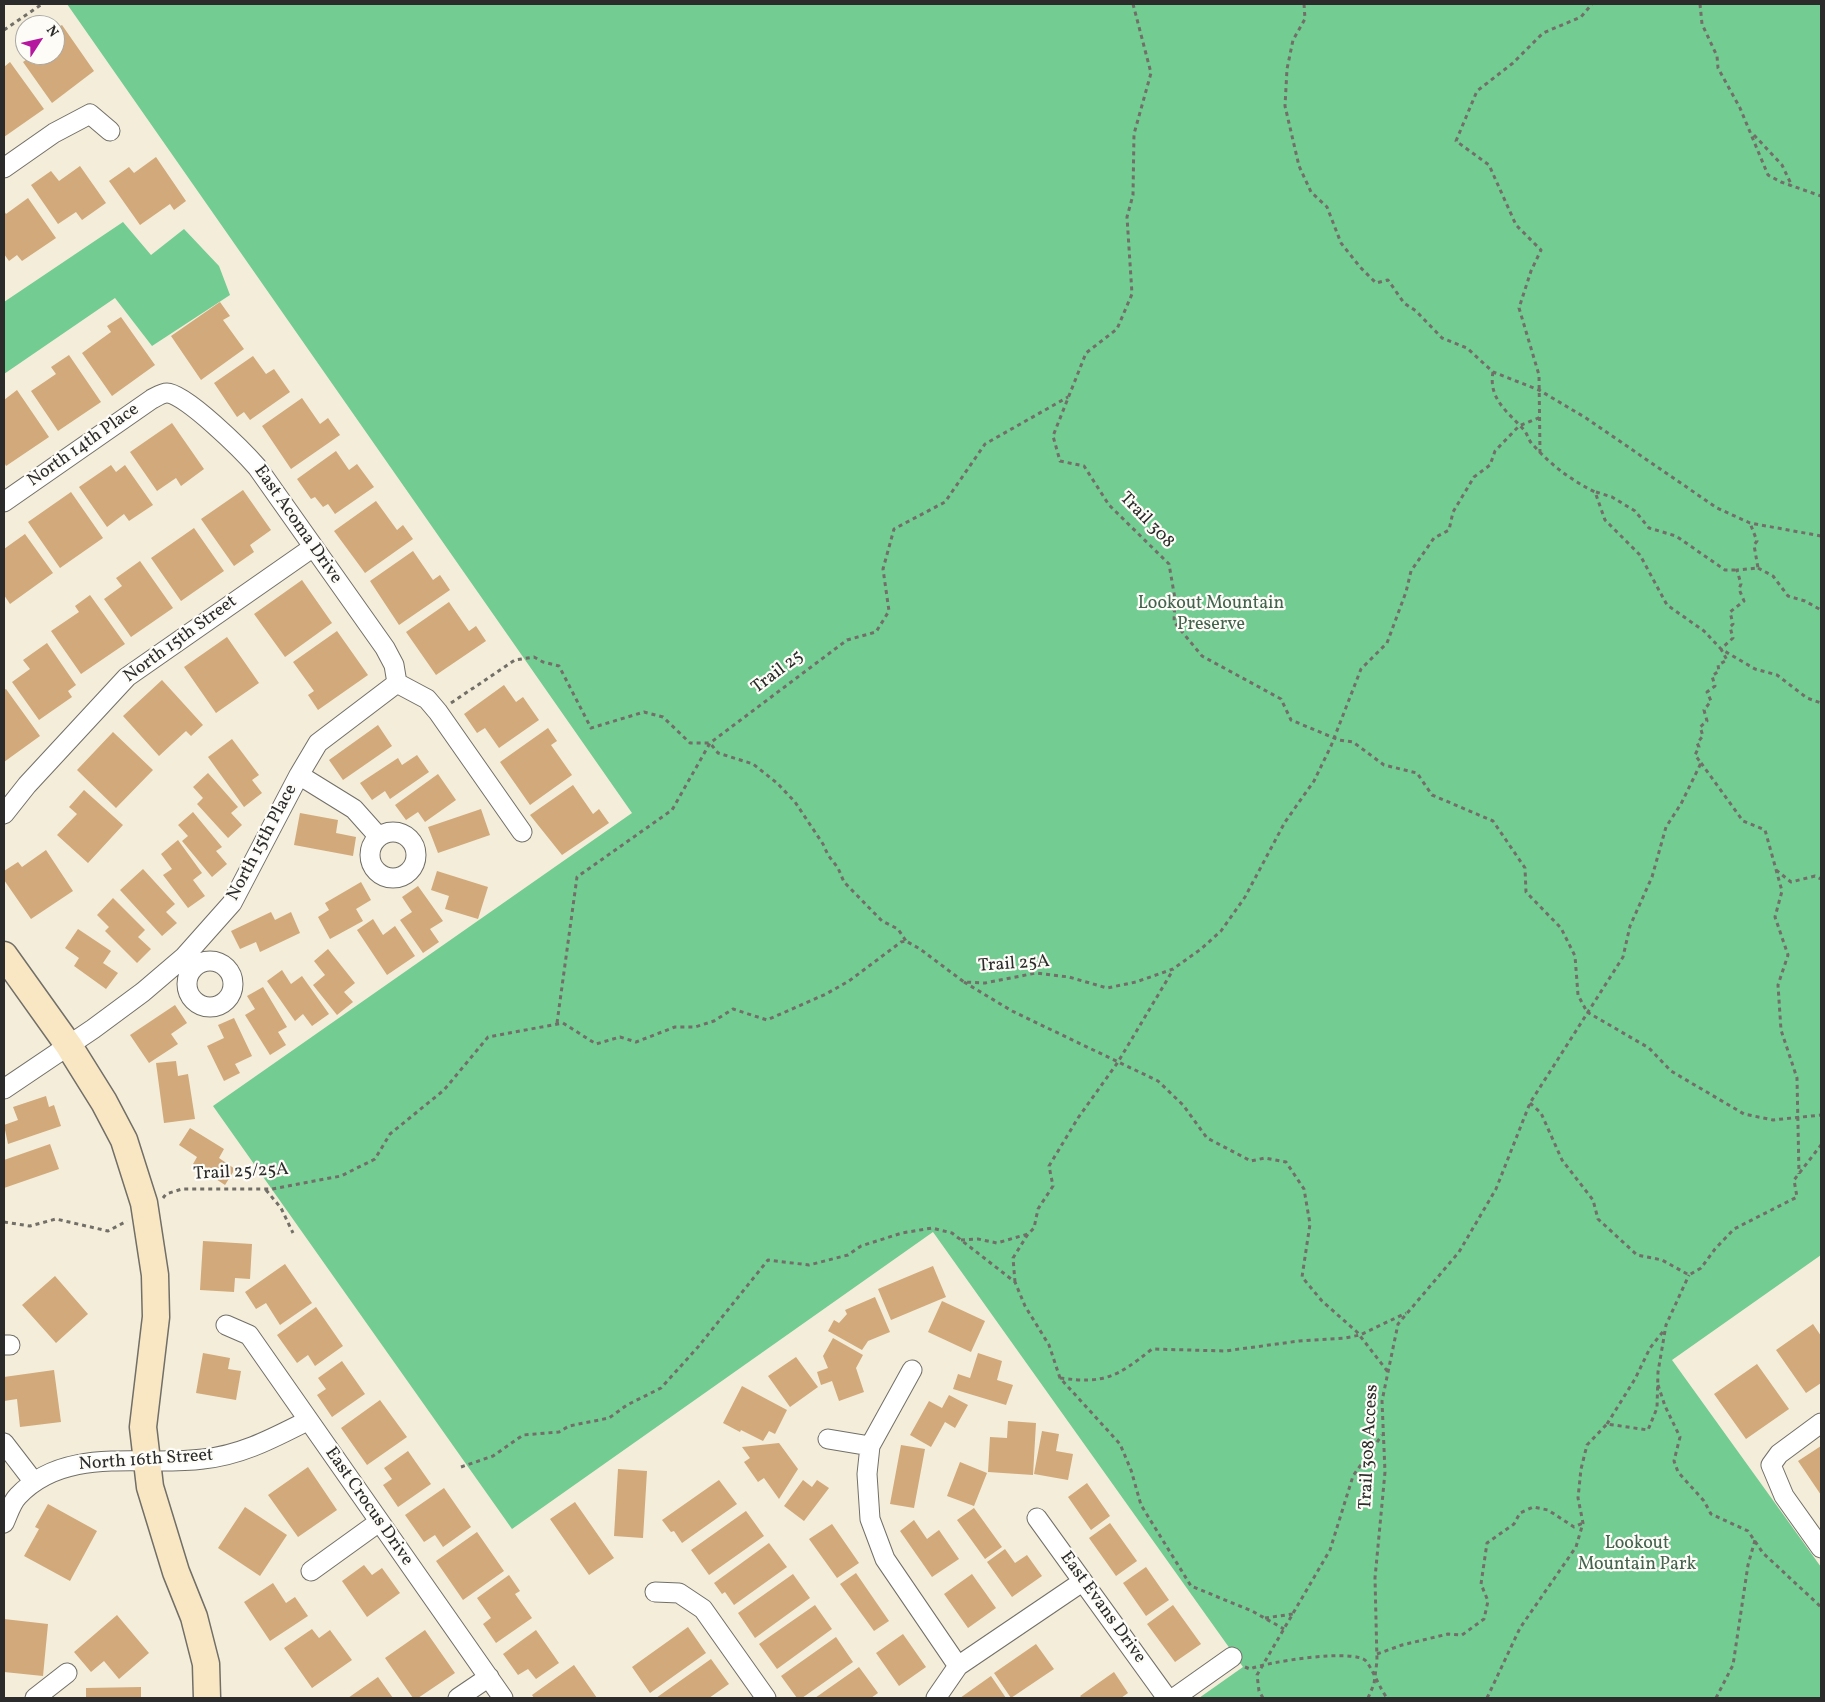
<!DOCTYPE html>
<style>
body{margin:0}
#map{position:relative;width:1825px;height:1702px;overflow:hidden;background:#f4edd9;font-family:Vollkorn,serif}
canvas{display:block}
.frame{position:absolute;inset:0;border:5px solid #2b2b2b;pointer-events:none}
.north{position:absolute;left:15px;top:15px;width:50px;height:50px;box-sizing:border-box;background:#fdfcf7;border:1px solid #a9a8a5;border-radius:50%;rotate:55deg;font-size:14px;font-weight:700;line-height:20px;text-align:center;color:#2b2b2b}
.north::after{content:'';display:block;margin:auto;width:18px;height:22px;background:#b5179e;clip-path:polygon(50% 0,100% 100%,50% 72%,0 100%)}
</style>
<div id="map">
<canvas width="1825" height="1702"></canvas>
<div class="frame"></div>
<div class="north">N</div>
</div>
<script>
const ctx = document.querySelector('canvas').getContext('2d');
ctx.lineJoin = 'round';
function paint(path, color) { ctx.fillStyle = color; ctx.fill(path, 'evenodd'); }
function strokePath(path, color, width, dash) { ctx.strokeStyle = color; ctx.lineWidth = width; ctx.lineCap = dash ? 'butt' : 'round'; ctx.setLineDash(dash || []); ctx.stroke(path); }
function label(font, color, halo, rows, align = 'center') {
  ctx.font = font + ' Vollkorn,serif'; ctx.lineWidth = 4.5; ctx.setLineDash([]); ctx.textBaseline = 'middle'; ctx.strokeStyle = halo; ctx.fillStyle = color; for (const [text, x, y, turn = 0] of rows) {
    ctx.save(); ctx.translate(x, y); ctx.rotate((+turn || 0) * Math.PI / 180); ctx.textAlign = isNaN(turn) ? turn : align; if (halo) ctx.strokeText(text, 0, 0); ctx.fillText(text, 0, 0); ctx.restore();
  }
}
paint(new Path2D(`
 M67,4H1821V1255L1672,1360L1821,1567V1698H1199L1243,1667L933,1232L512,1529L213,1106L632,813Z
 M123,222L151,255L184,229L219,266L230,295L152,346L115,298L4,374V302Z`), '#73cc92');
paint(new Path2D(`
 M62,25L94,71L52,103L23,62L33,55H55V29Z
 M10,62L44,109L4,137V67Z
 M156,157L186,201L174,210L170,204L140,225L109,181L129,167L134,173Z
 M80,166L106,203L82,220L76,212L58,224L31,185L51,171L59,181Z
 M28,198L56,238L22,261L17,255L9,261L4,254V211L6,214Z
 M220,302L230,316L223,320L244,349L201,380L171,336Z
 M121,317L155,365L112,396L82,353L111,332L107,326Z
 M69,355L101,402L58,431L31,391L56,374L51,367Z
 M253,356L266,374L274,369L290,392L250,420L244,412L237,417L214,383Z
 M17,390L49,437L6,466L4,462V400Z
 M302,398L320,424L328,418L340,435L291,469L262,426Z
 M172,423L204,469L181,486L176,478L157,491L130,452Z
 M336,451L349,470L357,464L374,487L335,514L328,504L323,507L315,497L311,499L297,479Z
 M111,465L116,472L125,465L153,505L129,521L124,514L107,527L79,487Z
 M243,490L271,530L250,545L254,552L234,566L201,519Z
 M71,492L103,538L60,568L28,522Z
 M376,501L397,530L403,525L413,539L365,573L334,531Z
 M194,528L224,571L181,601L151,558Z
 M25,534L53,573L10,604L4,595V549Z
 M413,551L433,580L440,575L450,590L399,625L370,581Z
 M140,561L173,608L131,637L104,599L122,586L116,578Z
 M302,580L332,623L285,657L254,614Z
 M90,595L125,644L81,674L51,631L79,612L75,606Z
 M449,602L469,631L476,626L486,641L436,675L406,632Z
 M337,631L368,675L318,710L308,695L314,691L293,662Z
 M227,637L259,683L216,713L184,667Z
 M47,643L76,685L68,691L72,697L39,720L12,682L30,669L23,660Z
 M162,680L203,725L191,736L186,731L159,756L123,716Z
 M504,685L516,702L523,697L539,720L499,748L485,728L477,733L464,714Z
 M6,689L40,736L4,762V690Z
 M378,725L392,746L343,780L329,760Z
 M548,728L557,741L551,745L572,775L530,805L500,762Z
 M113,732L153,770L116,808L77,770Z
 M232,739L259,775L252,780L262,793L244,807L208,757Z
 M417,755L429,772L390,799L385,791L372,800L360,783L398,758L402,765Z
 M208,773L238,807L231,813L242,825L228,838L197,804L203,798L193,787Z
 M438,774L456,800L425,822L418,812L406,820L395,805Z
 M573,785L593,814L599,809L609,823L562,855L530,815Z
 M84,790L123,825L88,863L57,835L77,814L69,807Z
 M481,809L490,835L438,853L428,827Z
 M193,812L222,847L216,851L227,864L212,877L182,841L188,836L178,825Z
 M300,813L338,820L336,833L356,837L353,856L294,845Z
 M178,840L202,873L193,880L205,896L188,908L163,875L172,869L161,854Z
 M46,850L73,891L31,919L4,880V871L18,862L22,867Z
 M143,869L175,904L166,912L177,923L162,936L120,890Z
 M437,871L488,887L478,919L445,909L449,896L431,890Z
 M361,882L371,900L356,909L363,921L330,939L318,917L329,910L325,903Z
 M418,886L443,921L430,929L439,942L423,953L400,920L412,912L402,897Z
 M113,898L145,930L138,937L151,949L137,963L105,931L109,927L97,915Z
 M271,912L275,920L291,912L300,933L260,952L256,942L240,949L231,931Z
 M373,919L383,935L395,926L415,956L387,975L357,930Z
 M78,929L111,951L103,963L118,973L106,989L74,966L79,958L65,948Z
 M328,949L355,983L344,992L353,1002L337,1015L313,985L325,975L314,961Z
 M282,970L291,984L302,976L329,1014L312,1026L303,1014L295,1021L267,981Z
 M263,987L287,1027L278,1032L286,1045L270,1055L245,1015L255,1009L247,996Z
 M175,1005L187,1023L171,1034L178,1044L149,1063L130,1035Z
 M234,1018L252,1056L235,1064L240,1073L224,1081L207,1046L224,1038L218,1025Z
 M176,1061L178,1076L188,1074L195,1119L164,1123L156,1063Z
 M46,1096L49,1107L54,1105L61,1126L8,1144L4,1125L18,1120L13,1107Z
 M190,1128L224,1149L219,1158L235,1169L225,1185L193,1164L197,1157L179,1145Z
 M50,1144L59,1169L4,1188V1160Z
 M203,1241L252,1244L250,1279L235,1278L234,1292L200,1290Z
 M285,1264L312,1303L280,1325L266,1303L256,1309L245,1292Z
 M933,1266L946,1297L891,1320L878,1289Z
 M55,1276L88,1314L56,1343L22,1305Z
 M875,1297L890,1332L868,1341L862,1350L828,1331L834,1320L839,1323L847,1314L845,1310Z
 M942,1301L985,1321L971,1352L928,1332Z
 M316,1307L343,1346L315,1366L308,1355L297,1363L277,1335Z
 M1813,1324L1821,1336V1383L1806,1393L1776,1350Z
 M833,1338L863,1355L856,1368L864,1392L839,1401L832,1381L821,1385L817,1372L828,1368L823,1356Z
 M203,1353L230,1358L228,1369L241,1371L236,1400L196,1393Z
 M978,1353L1002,1361L997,1380L1013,1385L1006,1405L953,1389L958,1374L970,1378Z
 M796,1357L818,1387L790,1407L768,1376Z
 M342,1361L365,1394L332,1417L317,1395L326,1389L318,1378Z
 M1757,1364L1789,1409L1746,1439L1714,1394Z
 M54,1370L61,1422L20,1427L17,1399L4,1401V1377Z
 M742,1386L787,1410L775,1434L769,1431L763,1441L741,1430L740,1432L723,1423Z
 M949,1395L968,1405L955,1428L945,1422L931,1447L910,1435L929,1401L942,1408Z
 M380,1400L407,1437L367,1465L341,1428Z
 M1008,1421L1036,1423L1033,1475L988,1472L990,1437L1007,1438Z
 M1042,1431L1059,1434L1056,1451L1073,1454L1068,1480L1034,1474Z
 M779,1443L798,1469L779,1499L764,1478L758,1482L744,1462L750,1458L742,1447Z
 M901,1445L925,1449L914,1508L890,1504Z
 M1821,1446V1495L1798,1461Z
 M408,1451L431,1484L398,1507L383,1485L392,1479L384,1468Z
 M960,1462L987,1473L974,1506L947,1496Z
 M308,1467L337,1510L298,1537L268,1495Z
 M618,1469L647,1471L643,1538L614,1536Z
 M719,1480L737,1504L682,1543L674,1531L671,1532L662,1520Z
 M803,1480L812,1487L817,1480L829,1488L804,1521L784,1506Z
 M1087,1483L1110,1516L1091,1530L1068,1497Z
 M444,1488L471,1527L443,1547L435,1535L424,1542L405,1515Z
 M575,1502L614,1558L589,1575L550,1519Z
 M48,1504L97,1531L70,1581L24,1556L39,1529L35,1527Z
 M245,1507L287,1535L260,1576L218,1548Z
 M974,1508L1002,1547L985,1559L957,1520Z
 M746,1511L764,1536L709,1575L691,1550Z
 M914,1520L927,1539L939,1530L959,1559L932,1577L900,1531Z
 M1110,1523L1137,1561L1116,1576L1089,1538Z
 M832,1524L859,1563L837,1578L809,1539Z
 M477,1532L504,1571L463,1600L436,1561Z
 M769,1543L787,1567L734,1605L725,1592L722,1594L714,1583Z
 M1005,1549L1015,1563L1027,1555L1042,1576L1012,1597L987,1562Z
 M364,1565L372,1575L382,1568L400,1593L367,1617L342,1581Z
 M1146,1567L1169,1600L1146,1616L1123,1583Z
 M856,1573L889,1621L874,1631L840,1584Z
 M793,1574L810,1598L755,1638L738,1613Z
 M972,1574L996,1608L968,1628L944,1594Z
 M509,1575L520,1591L515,1594L532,1618L496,1643L483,1624L491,1618L477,1598Z
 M273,1583L286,1603L295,1597L308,1616L270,1641L244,1602Z
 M815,1605L832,1629L777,1669L759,1644Z
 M1173,1605L1201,1644L1175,1662L1147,1624Z
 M117,1615L149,1653L119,1679L104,1661L91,1672L74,1652Z
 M4,1619L48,1624L43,1676L4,1672Z
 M688,1627L706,1653L650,1693L632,1667Z
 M312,1629L319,1638L330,1630L352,1660L312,1688L284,1648Z
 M425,1630L455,1673L418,1698H413L385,1658Z
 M536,1630L559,1663L536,1679L528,1669L518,1675L503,1654Z
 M903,1634L926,1667L899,1686L876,1653Z
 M836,1637L853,1662L802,1698H797L781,1676Z
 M1036,1644L1054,1669L1011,1698L994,1673Z
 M711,1659L729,1684L709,1698H656Z
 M574,1665L597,1698H534L532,1695Z
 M859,1667L878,1693L871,1698H815Z
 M1114,1672L1128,1693L1121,1698H1082L1080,1696Z
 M991,1676L1006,1698H960Z
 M378,1677L393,1698H348Z
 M141,1687V1698H86V1688Z`), '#d1a97b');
const street = new Path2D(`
 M4,168L54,133L90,114L110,131
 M4,502L152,399C156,397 162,393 167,393C185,393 244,452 257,467L385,648L394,665L397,683
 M397,683L427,699L438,712L522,832
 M299,775L354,809L379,837
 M4,814L27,785L127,677L312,548
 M370 855a23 23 0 1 1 46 0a23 23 0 1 1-46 0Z
 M187 984a23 23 0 1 1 46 0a23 23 0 1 1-46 0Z
 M4,1089L93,1029L143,992L184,957L232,903L299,775L318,743L397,683
 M226,1325L249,1335L503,1698
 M4,1345H10
 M912,1370L870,1446L867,1474L870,1519L885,1559L958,1666
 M1821,1423L1779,1454L1771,1465L1784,1496L1821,1548
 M828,1439L870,1446
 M4,1443L34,1482
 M1037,1518L1167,1698
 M4,1523C8,1515 11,1503 18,1496C66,1445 141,1467 203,1459C242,1455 273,1438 307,1421
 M311,1571L379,1522
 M655,1592L679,1593L703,1609L766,1698
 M35,1698L67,1673
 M458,1698L489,1677
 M936,1698L958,1666L1082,1582
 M1174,1698L1232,1657`);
const secondary = new Path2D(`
 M4,955L69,1046L104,1102L124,1140L144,1203L155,1275L156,1317L143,1427L150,1487L176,1572L194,1617L206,1664L207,1698`);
strokePath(street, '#716f68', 21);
strokePath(secondary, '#716f68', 29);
strokePath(new Path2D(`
 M1133,4L1151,73L1134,134L1133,195L1127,217L1132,294L1117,329L1086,353L1053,436L1060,461L1084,466L1109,505L1169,564L1175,599L1174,622L1202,656L1281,699L1291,720L1339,740L1353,742L1384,765L1417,773L1432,795L1493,821L1525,868L1526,892L1561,928L1575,956L1578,995L1587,1012
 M1304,4L1305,19L1293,40L1287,69L1285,106L1299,166L1311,192L1327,207L1341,243L1360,267L1376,283L1388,280L1404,303L1416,311L1442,338L1467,348L1493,372L1539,390L1586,418L1717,508L1750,523L1821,536
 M1700,4L1702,24L1717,56L1718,68L1740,108L1768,175L1781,182L1821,196
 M4,30L42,4
 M1754,135L1782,165L1792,186
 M1493,372C1488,399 1508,412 1524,430C1528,435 1529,442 1534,446C1552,466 1571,480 1595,492L1605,520L1640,555L1667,605L1704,631L1721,649L1755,669L1777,675L1807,698L1821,703
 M1540,453L1539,375L1519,308L1531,271L1541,250L1516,225L1489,165L1456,141L1477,91L1513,63L1543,33L1581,17L1592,4
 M1596,492L1612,497L1635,511L1649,528L1676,536L1725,570H1737
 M1758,568L1773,576L1788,596L1805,601L1821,610
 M451,703L515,660L534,657L543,662L559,666L591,728L644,712L663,717L690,743H710L718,753L753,764L777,783L795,802L823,844L828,855L838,868L844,882L882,921L898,929L906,941
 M1701,763L1743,821L1765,830L1782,891L1775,917L1788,955L1778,985L1781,1030L1797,1078L1799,1174
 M1776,870L1791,882L1815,876L1821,879
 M964,982L1012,1011L1158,1081L1183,1105L1207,1138L1251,1161L1265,1158L1286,1162L1304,1189L1310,1224L1302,1277L1322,1301L1357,1332L1388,1372
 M1587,1012L1649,1048L1671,1071L1744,1114L1773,1120L1821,1115
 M557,1023L577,877L672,810L710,743L847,640L876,632L889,611L883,569L894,529L945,502L985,444L1068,397
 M1530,1103L1541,1113L1562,1160L1593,1200L1598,1219L1637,1255L1662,1260L1689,1275L1701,1268L1715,1249L1734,1229L1797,1197L1794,1180L1821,1145
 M266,1190L281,1208L293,1233
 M163,1198L166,1194L182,1189H272L341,1176L375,1159L390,1134L444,1090L488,1037L563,1023L596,1044L620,1037L636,1042L675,1027H695L714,1021L733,1009L767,1020L826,994L849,981L901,942L906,941L920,949L964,982L985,983L1036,973L1069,977L1107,988L1136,982L1173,969L1201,949L1221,931L1245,897L1285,822L1314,781L1331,746L1361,669L1387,643L1406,592L1411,571L1434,538L1449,530L1453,512L1474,477L1490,465L1495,451L1519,426L1541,417
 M4,1222L30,1226L56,1219L108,1231L127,1221
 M961,1240L978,1239L997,1243L1028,1234
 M1015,1282L1013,1258L1028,1234L1034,1228L1038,1209L1053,1186L1049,1166L1078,1118L1118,1062L1173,970
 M1060,1378C1105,1384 1117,1377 1152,1349L1225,1351L1299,1341L1345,1338L1360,1335L1406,1313
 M1658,1385L1665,1406L1680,1437L1674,1461L1678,1472L1704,1501L1711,1514L1748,1531L1763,1553L1821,1607
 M1607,1424L1635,1379L1650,1348L1665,1329
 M461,1467L493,1456L523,1435L559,1432L569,1426L609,1418L627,1405L661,1388L698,1347L768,1260L809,1265L848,1255L861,1246L902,1233L932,1228L952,1233L1015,1282L1025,1306L1049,1345L1060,1378L1120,1444L1131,1470L1141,1505L1191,1586L1252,1611L1284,1629
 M1265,1618L1293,1614
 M1377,1654L1402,1645L1448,1634L1462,1635L1484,1619L1488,1601L1481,1584L1487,1543L1514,1524L1520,1513L1533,1507L1548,1510L1574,1527L1583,1523
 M1245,1667L1250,1669C1267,1662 1354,1648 1366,1661C1372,1668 1380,1689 1387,1698
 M1263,1698L1259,1691L1257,1675L1330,1550L1353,1476L1382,1435
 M1368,1698L1374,1684L1377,1661L1375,1578L1385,1472L1382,1401L1398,1324L1459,1252L1496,1189L1530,1103L1623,957L1630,926L1652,877L1666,827L1681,804L1701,763L1695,755L1699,747L1697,743L1703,736L1700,727L1707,721L1704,710L1711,701L1707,692L1715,686L1712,676L1719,671L1718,665L1727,660L1721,649L1733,638L1730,627L1733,624L1730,612L1744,601L1739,589L1741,584L1737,570L1758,568L1754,545L1757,541L1750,523
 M1487,1698L1520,1628L1576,1547L1583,1523L1578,1498L1581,1469L1587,1445L1607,1424L1648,1430L1657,1408L1658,1372L1666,1325L1689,1275
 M1716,1698L1733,1665L1748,1565L1755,1540`), '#716f68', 3, [4, 4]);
strokePath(street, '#fff', 19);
strokePath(secondary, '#f9e7c3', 26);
label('18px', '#2b2b2b', '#fdfcf7', [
 ["North 14th Place",84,446,-35],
 ["Trail 308",1146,521,46],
 ["East Acoma Drive",297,525,55],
 ["North 15th Street",181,640,-36],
 ["Trail 25",778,673,-37],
 ["North 15th Place",263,843,-62],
 ["Trail 25A",1014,965,-4],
 ["Trail 25/25A",241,1173,-3],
 ["Trail 308 Access",1370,1447,-87],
 ["North 16th Street",146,1461,-4],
 ["East Crocus Drive",368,1507,55],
 ["East Evans Drive",1102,1608,54]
]);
label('18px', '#44634f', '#fdfcf7', [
 ["Lookout Mountain",1211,605],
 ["Preserve",1211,626],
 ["Lookout",1637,1545],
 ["Mountain Park",1637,1566]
]);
</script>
